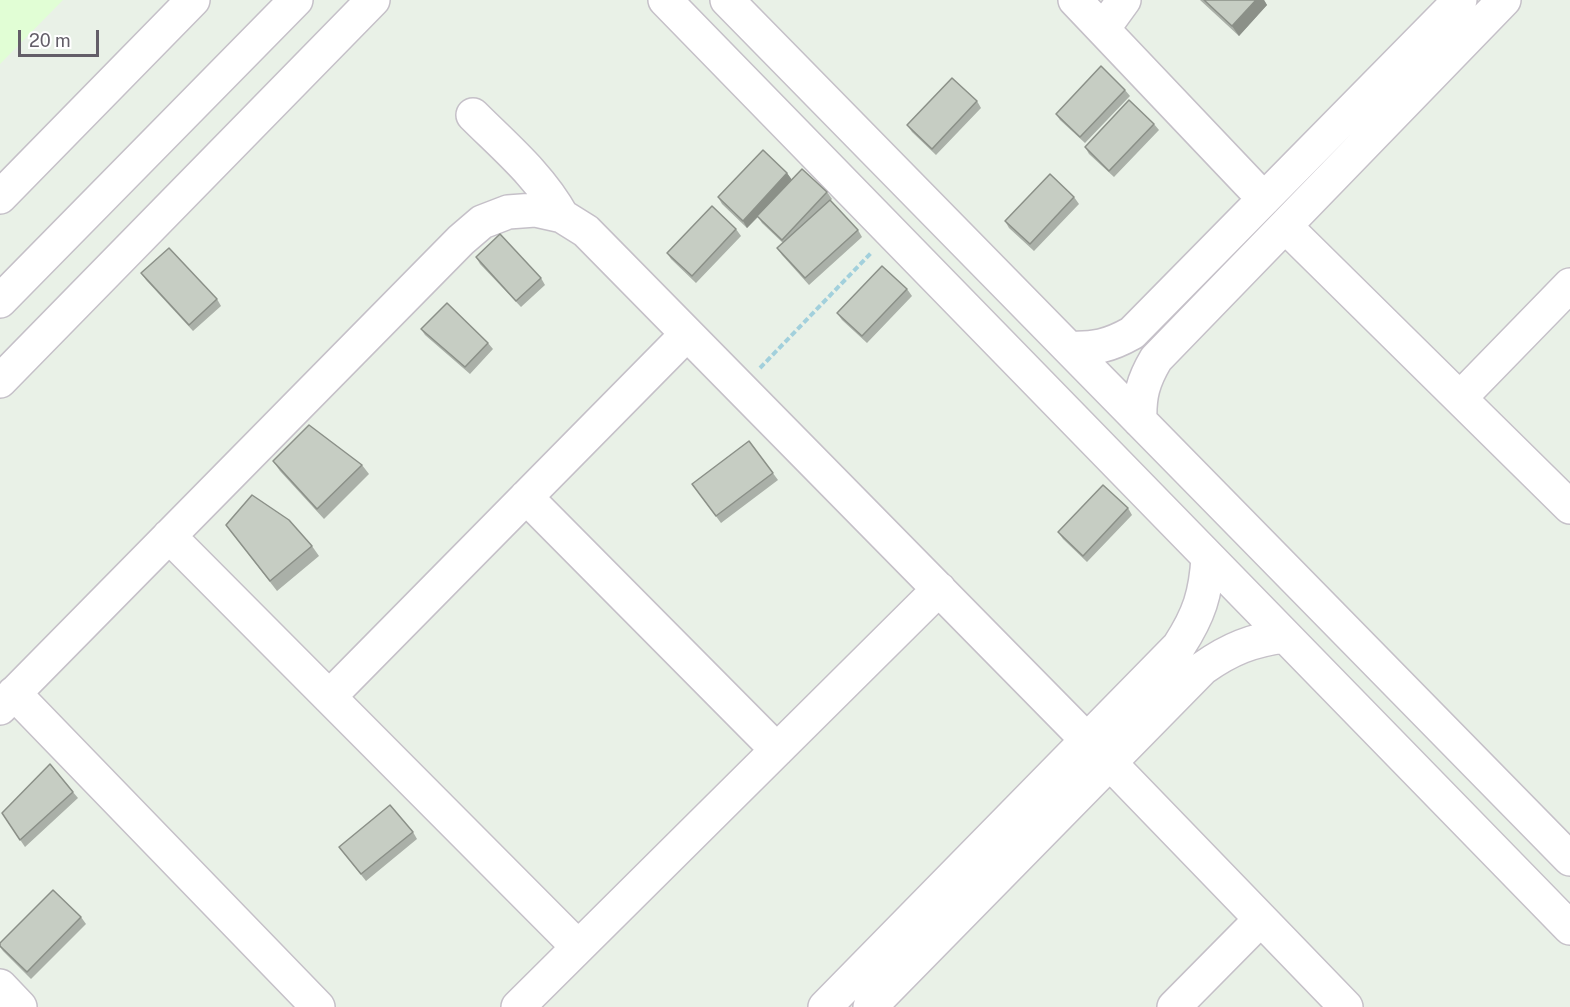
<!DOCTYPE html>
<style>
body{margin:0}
#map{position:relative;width:1570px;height:1007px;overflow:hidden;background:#e9f1e7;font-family:"Public Sans",sans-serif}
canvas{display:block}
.scale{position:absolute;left:18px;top:30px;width:81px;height:27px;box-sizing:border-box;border:3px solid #635e68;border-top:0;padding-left:8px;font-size:18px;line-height:21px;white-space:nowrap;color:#635e68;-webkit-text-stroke:4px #fff;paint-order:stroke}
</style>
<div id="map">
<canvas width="1570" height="1007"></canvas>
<div class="scale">20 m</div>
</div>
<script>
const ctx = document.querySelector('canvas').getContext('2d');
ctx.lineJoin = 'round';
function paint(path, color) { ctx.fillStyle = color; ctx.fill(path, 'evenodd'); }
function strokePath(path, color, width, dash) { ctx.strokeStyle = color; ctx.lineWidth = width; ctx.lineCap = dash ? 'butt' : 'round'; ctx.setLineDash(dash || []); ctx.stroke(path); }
paint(new Path2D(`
 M0,0H63L0,64Z`), '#e1fed5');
const minor = new Path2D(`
 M665,0L1570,928
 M727,0L1570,859
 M1075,0L1264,199
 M1103,29L1124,0
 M473,115C505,147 540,176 562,216
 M0,197L193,0
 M1285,226L1570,507
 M0,301L296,0
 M1069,348C1094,349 1109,346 1132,333L1460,0
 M0,381L373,0
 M1460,398L1570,285
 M1140,421C1139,396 1143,381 1156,359L1504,0
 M526,497L777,750
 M169,536L578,947
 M14,693L318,1007
 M329,697L687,334
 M0,708L461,240L482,222L508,212L535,210L562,216L586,231L1087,740
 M1110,763L1346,1007
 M0,986L20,1007
 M518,1007L939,589
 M825,1007L1179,646C1199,615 1206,594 1208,557
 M870,1007L1203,668C1230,649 1252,640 1285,636
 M1174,1007L1261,919`);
strokePath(minor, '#c5c0c8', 36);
strokePath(new Path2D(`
 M760,368L871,253`), '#a2d0dc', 4, [6, 3]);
strokePath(minor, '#fff', 33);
paint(new Path2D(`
 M1200,0H1264L1267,5L1239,36Z
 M1125,90L1130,96L1085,143L1060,120L1056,114Z
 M977,101L981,108L936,155L912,132L907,125Z
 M1154,124L1159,130L1114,177L1089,154L1085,147Z
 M787,173L792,180L827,192L832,199L830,201L858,230L862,237L809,285L782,255L777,248L783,243L762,223L758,217L747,228L722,204L718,197Z
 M1074,197L1079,204L1034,251L1009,228L1005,221Z
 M736,229L741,236L696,283L671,259L667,253Z
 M476,257L541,278L545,285L521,307L480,264Z
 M141,273L217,299L221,306L193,331L146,280Z
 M907,289L912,296L867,343L842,320L837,313Z
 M421,329L488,343L493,349L470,374L425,335Z
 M749,441L778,480L721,523L692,484Z
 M273,461L362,465L369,474L324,519L280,471Z
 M1128,508L1132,515L1087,562L1063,539L1058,532Z
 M226,525L312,546L319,556L277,591Z
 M73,792L78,798L25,847L2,813Z
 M413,832L417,839L366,881L339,847Z
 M81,917L86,924L31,979L3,951L0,947Z`), '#aab0a8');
paint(new Path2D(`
 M1256,0H1264L1267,5L1239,36L1232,26Z
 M787,173L792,180L747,228L743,221Z`), '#8b9088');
const building = new Path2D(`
 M1204,0H1256L1232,26Z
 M1101,66L1125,90L1080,137L1056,114Z
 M952,78L977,101L932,149L907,125Z
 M1129,100L1154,124L1109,171L1085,147Z
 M763,150L787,173L743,221L718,197Z
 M802,169L827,192L782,240L757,216Z
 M1050,174L1074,197L1030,244L1005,221Z
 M830,200L858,230L805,278L777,248Z
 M712,206L736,229L692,276L667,253Z
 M500,234L541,278L516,301L476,257Z
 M169,248L217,299L189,325L141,273Z
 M882,266L907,289L862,336L837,313Z
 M447,303L488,343L465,367L421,329Z
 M309,425L362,465L317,509L273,461Z
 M749,441L773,473L716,516L692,484Z
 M1103,485L1128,508L1083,556L1058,532Z
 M252,495L289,520L312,546L270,581L226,525Z
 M50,764L73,792L20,840L2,813Z
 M390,805L413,832L361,874L339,847Z
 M53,890L81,917L27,972L0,946V943Z`);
paint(building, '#c6cdc3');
strokePath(building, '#8b9088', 1.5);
</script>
